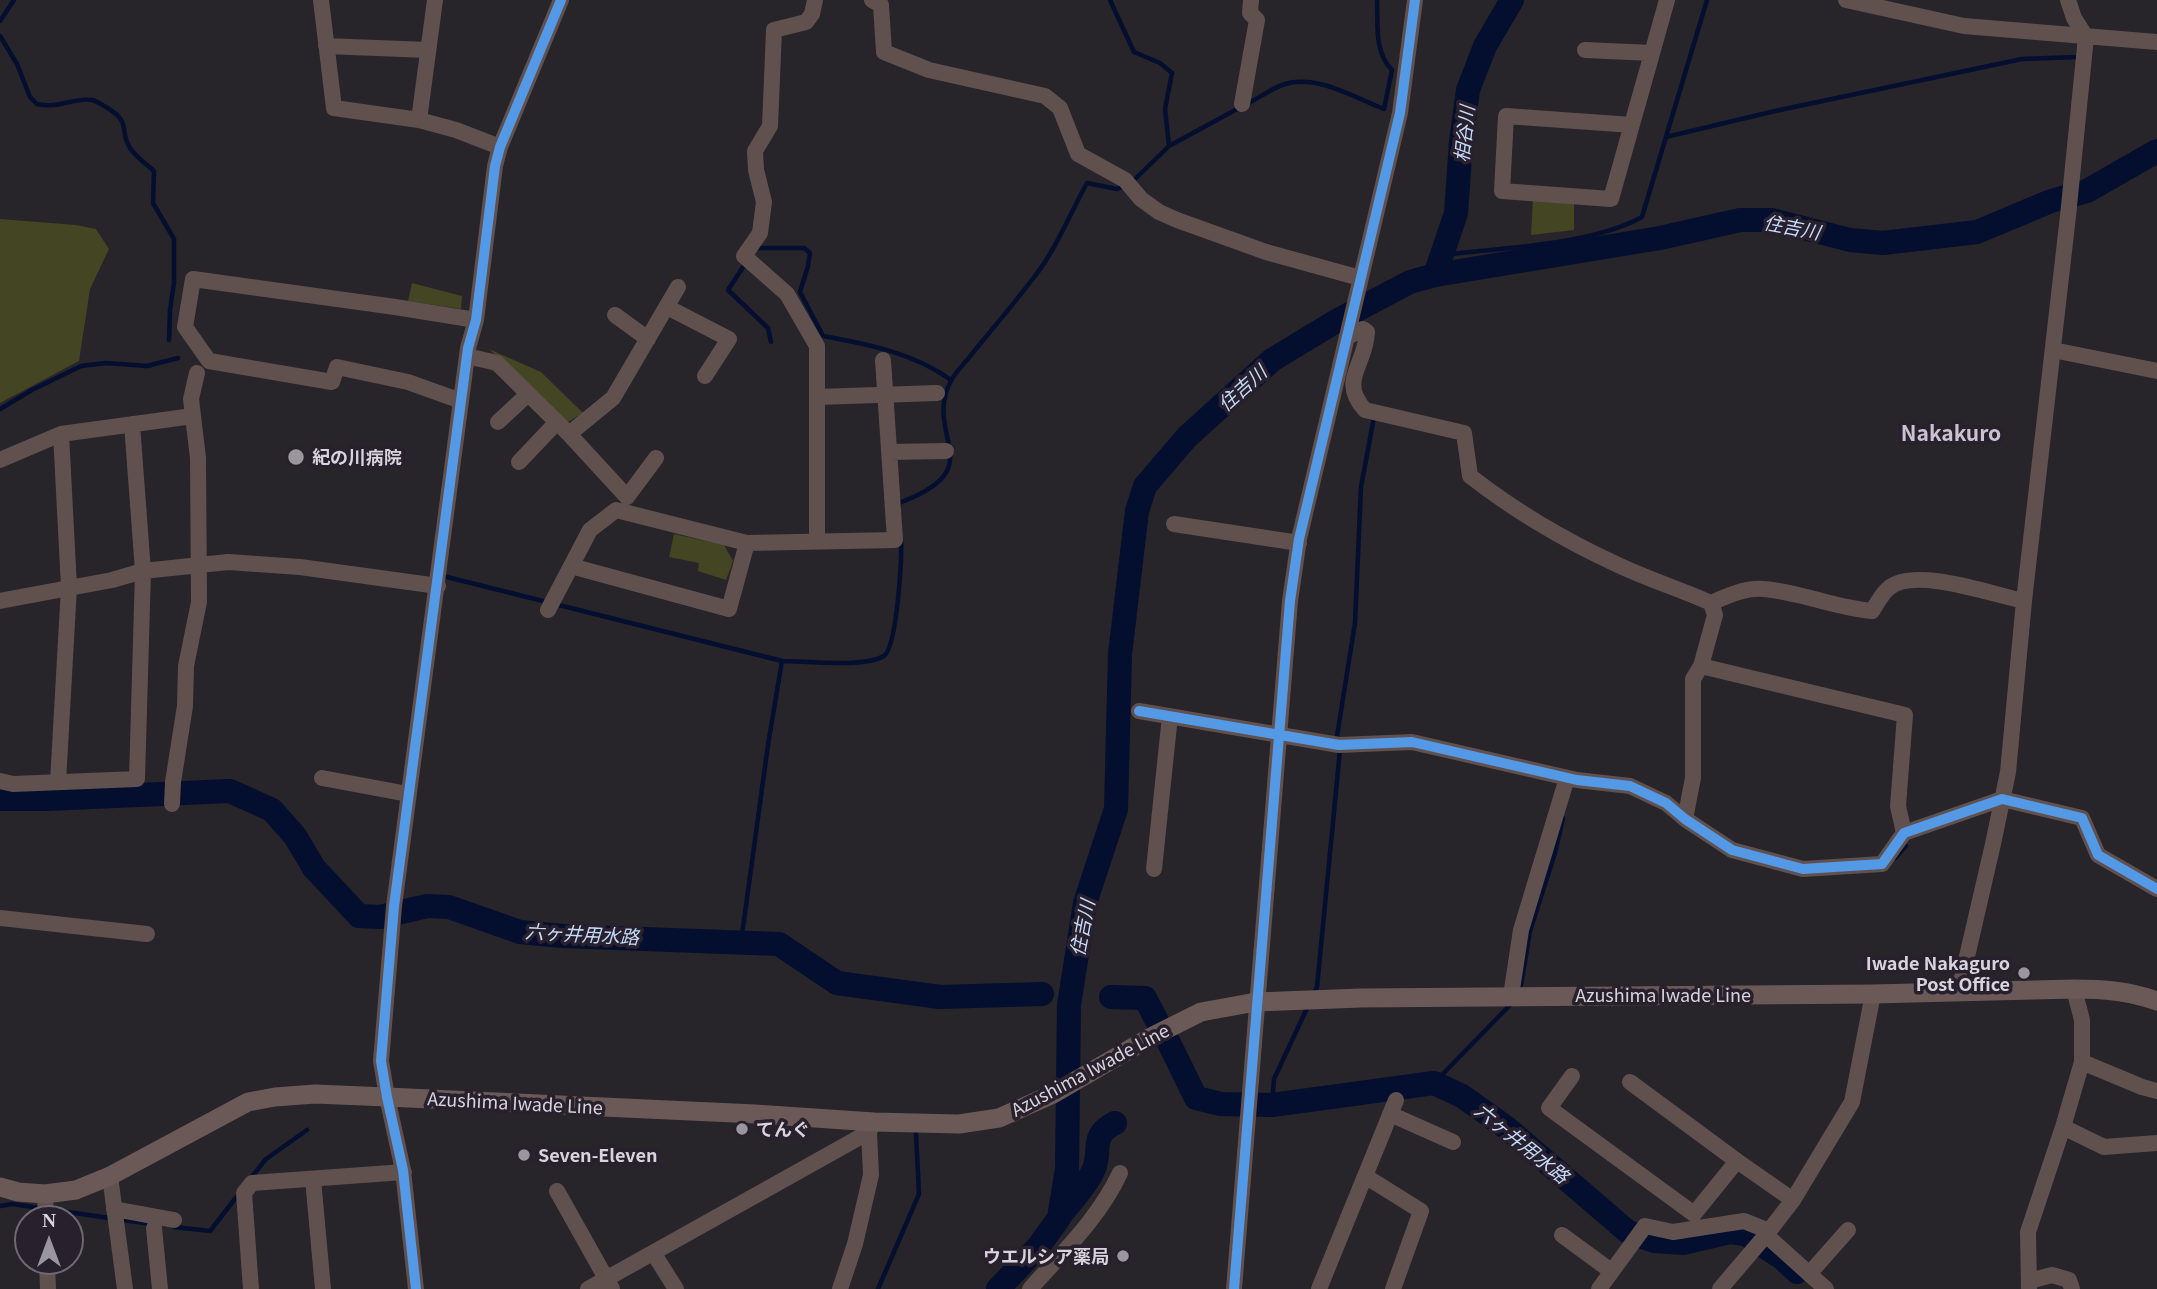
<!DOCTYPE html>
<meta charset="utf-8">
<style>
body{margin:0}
#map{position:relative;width:2157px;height:1289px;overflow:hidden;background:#27242a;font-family:Georgia,serif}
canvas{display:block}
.north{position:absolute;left:14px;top:1205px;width:70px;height:70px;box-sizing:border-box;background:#28212d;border:2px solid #6e6973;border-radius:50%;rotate:0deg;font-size:19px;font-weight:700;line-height:28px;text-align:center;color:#d8d4dc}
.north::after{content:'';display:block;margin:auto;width:24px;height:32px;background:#9a969e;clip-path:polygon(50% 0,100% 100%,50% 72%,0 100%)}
</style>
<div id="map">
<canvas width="2157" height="1289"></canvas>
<div class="north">N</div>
</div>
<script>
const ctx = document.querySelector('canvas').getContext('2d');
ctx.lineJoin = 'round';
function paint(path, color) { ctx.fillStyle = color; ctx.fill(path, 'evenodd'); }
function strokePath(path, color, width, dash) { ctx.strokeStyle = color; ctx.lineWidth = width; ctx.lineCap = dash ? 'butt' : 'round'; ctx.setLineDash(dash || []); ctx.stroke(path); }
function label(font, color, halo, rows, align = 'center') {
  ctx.font = font + ' Georgia,"Noto Sans JP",serif'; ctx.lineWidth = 7; ctx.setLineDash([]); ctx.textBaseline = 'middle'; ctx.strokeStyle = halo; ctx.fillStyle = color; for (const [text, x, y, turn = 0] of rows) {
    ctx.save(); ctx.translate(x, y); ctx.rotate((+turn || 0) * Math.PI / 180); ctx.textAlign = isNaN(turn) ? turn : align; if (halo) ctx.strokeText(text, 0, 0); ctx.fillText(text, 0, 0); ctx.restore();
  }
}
paint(new Path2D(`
 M1533,199L1574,202V230L1531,235Z
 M0,219L76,225L96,229L109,249L90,289L79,361L0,403Z
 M412,283L462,296L461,309L408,301Z
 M489,349L541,372L583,413L566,423Z
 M674,534L724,545L733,561L726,580L698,571L699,563L669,557Z`), '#434523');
strokePath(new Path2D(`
 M1110,0L1134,52L1160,63L1172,73L1165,109L1169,146
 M0,21L14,0
 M0,36L17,64L30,97L37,104C60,109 74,97 92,100C97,101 102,105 106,107C133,123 118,129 130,148C136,157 146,164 154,171L153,203L174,239V283L170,310L169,340
 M1247,104C1259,98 1272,88 1285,84C1317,74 1355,98 1384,109L1392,70C1374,52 1378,24 1377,0
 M1666,137L1775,111L2022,59L2077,57
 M1132,182L1169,146L1239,108
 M756,248H804L810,253L808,266L800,292L823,336C867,344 914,353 951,380
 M1442,255C1500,248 1592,245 1642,217L1707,0
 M745,264L728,290L768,328L771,342
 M0,409L32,390L81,366L106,363L147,366L178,358
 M899,507V503C995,468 920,435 952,379C958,369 968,360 975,350C995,326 1016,301 1035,276C1055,251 1071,212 1087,183L1117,189L1125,186
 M447,577L782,661
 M1338,741L1337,736L1355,623L1361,487L1374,417
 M1895,858L1906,846
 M741,942L768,745L782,661C805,661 865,668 884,656C897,646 902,559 901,540
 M1521,985L1530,931L1555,853L1563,818
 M1313,995L1317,987L1340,750
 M1434,1083L1510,1005
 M1272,1105L1274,1079L1308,1006
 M250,1179L266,1159L307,1130
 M0,1206L12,1204L151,1224
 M174,1227L210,1231L238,1195
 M878,1289L919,1194L916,1134`), '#040e2e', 4.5);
strokePath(new Path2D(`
 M1435,275L1456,213L1461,142L1468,90L1485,46L1512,0
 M0,799H46L230,791L272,810L295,836L314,868L359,916L380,917L427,906L449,907L520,932L563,936L779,944L837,983L940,997L1042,994
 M1111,997L1145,998L1157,1021
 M1169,1043L1196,1098L1221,1104L1272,1105L1434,1083L1462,1096L1507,1128L1628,1232L1655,1241L1683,1243L1730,1232L1745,1234L1782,1258L1797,1272
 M1063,1212C1073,1199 1086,1186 1093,1171C1103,1151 1088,1137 1115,1123
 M998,1289L1038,1247L1059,1218L1067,1169L1069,1005L1085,903L1116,809L1120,654L1137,511L1145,486L1187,437L1272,360L1338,320L1410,282L1435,275L1660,238L1740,220H1772L1850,240L1883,243L1977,232L2051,201L2087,191L2157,151`), '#040e2e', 24);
strokePath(new Path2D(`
 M321,0L334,108L419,120L435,0
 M815,0L812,14L806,22L774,30L770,126L755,151L756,170L764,202L760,233L744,256L787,294L817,346V541
 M872,0L881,5L884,52L929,70L1045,96L1060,108L1078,154L1125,180L1141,199L1159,212L1177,220L1266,252L1360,278
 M1846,0L1964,26L2157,42
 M326,46L428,50
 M1585,50L1652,53
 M1242,104L1257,20L1250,13L1251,0
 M419,120L456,130L500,147
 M1632,125L1506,116L1502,191L1611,199L1667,0
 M667,307L729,339L705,376
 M615,315L648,339
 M1347,337L1363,329L1367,332C1366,365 1338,380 1365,410L1464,433L1470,476C1515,511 1564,540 1616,564C1647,579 1680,589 1711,603L1715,615L1701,666L1905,715L1898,806L1904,833
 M2053,350L2157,371
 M467,356L497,363L569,434L627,497L656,458
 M817,397L937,393
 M461,401L408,382L337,367L332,382L209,361L185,327L193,279L395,307L476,320
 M498,422L528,394
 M569,434L613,398L678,287
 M889,452L946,451
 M0,460L61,434
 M519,462L557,422
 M1174,524L1299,543
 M571,566L729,609L747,543
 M0,601L112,580L143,571L228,562L300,567L438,586
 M1711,603C1727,596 1746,587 1764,589C1800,592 1836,608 1872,611C1877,604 1882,593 1889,588C1914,566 1994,595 2024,601
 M548,610L590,530L616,510L747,543L895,540L883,360
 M1139,711L1339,745L1412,742L1577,780L1630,786L1666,803L1685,819L1732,850L1803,869L1882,864L1904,833L2002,799L2082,818L2098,855L2157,889
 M322,778L408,794
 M0,781L13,784L137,779L143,571L132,424
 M58,782L69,587L61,434L193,416
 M172,804L173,782L185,706L186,666L199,602L198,458L191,399L197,373
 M1685,819L1693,778V679L1701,666
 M1154,869L1170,716
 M0,918L147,934
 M1959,991L1993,844L2008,772L2024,601L2068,216L2086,37L2074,18L2068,0
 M1511,996L1521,930L1567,778
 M2082,1062L2142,1087L2157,1091
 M1572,1076L1549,1108L1694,1214L1737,1161L1793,1200
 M1630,1082L1737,1161
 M1390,1114L1453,1142
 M2063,1127L2104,1147L2157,1143
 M110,1176L125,1289
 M1365,1176L1421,1211L1393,1289
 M313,1179L323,1289
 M557,1191L612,1289
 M45,1194L46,1219
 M114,1209L174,1220
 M154,1228L160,1289
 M1562,1235L1611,1271
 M1766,1235L1826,1289
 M654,1254L676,1289
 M47,1261L48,1289
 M1809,1274L1848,1230
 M2029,1281L2052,1275L2069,1280L2072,1289
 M251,1289L244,1193L252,1183L404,1172
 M416,1289L403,1170L387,1097L381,1061L394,906L468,348L476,320L495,166L500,147L561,0
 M588,1289L869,1132L874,1122
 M840,1289L855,1244L871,1175L869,1132
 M1030,1289C1063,1252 1099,1218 1120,1173
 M1234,1289L1290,601L1299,539L1400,113L1415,0
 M1319,1289L1396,1100
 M1599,1289L1645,1226L1673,1232L1744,1221L1769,1231
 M1720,1289L1766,1235L1793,1200L1852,1102L1873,994
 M2029,1289L2028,1232L2063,1127L2082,1062V1020L2074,989`), '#60514f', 16);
strokePath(new Path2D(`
 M0,1187L18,1192L45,1194L76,1190L110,1176L248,1102L275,1097L315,1094L387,1097L755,1114L874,1122L959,1124L999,1118L1053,1094L1149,1038L1201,1012L1256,1002L1361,998L1873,994L2074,989C2103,989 2129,991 2157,1001`), '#6b5958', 19);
strokePath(new Path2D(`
 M1139,711L1339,745L1412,742L1577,780L1630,786L1666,803L1685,819L1732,850L1803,869L1882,864L1904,833L2002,799L2082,818L2098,855L2157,889
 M416,1289L403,1170L387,1097L381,1061L394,906L468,348L476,320L495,166L500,147L561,0
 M1234,1289L1290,601L1299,539L1400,113L1415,0`), '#5399e6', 10);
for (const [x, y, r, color] of [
 [296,457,9,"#9a969e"],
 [2024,973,7,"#9a969e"],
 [742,1129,7,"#9a969e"],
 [524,1155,7,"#9a969e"],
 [1123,1256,7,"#9a969e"]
]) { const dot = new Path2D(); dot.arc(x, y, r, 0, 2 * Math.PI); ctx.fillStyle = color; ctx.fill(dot); strokePath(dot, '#28212d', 2.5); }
label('bold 18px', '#d8d4dc', '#28212d', [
 ["紀の川病院",312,457],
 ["Iwade Nakaguro",2010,963,"right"],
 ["Post Office",2010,984,"right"],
 ["てんぐ",756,1129],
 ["Seven-Eleven",538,1155],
 ["ウエルシア薬局",1109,1256,"right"]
], 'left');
label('18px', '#d8d4dc', '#28212d', [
 ["Azushima Iwade Line",1663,995],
 ["Azushima Iwade Line",1090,1070,-28],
 ["Azushima Iwade Line",515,1103,3]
]);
label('italic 19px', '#c6dbfa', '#28212d', [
 ["相谷川",1464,134,-84],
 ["住吉川",1792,227,11],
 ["住吉川",1242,388,-42],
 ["住吉川",1082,928,-79],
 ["六ヶ井用水路",582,934,3],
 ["六ヶ井用水路",1522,1143,39]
]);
label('bold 21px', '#cbc1d1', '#28212d', [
 ["Nakakuro",1951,433]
]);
</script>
